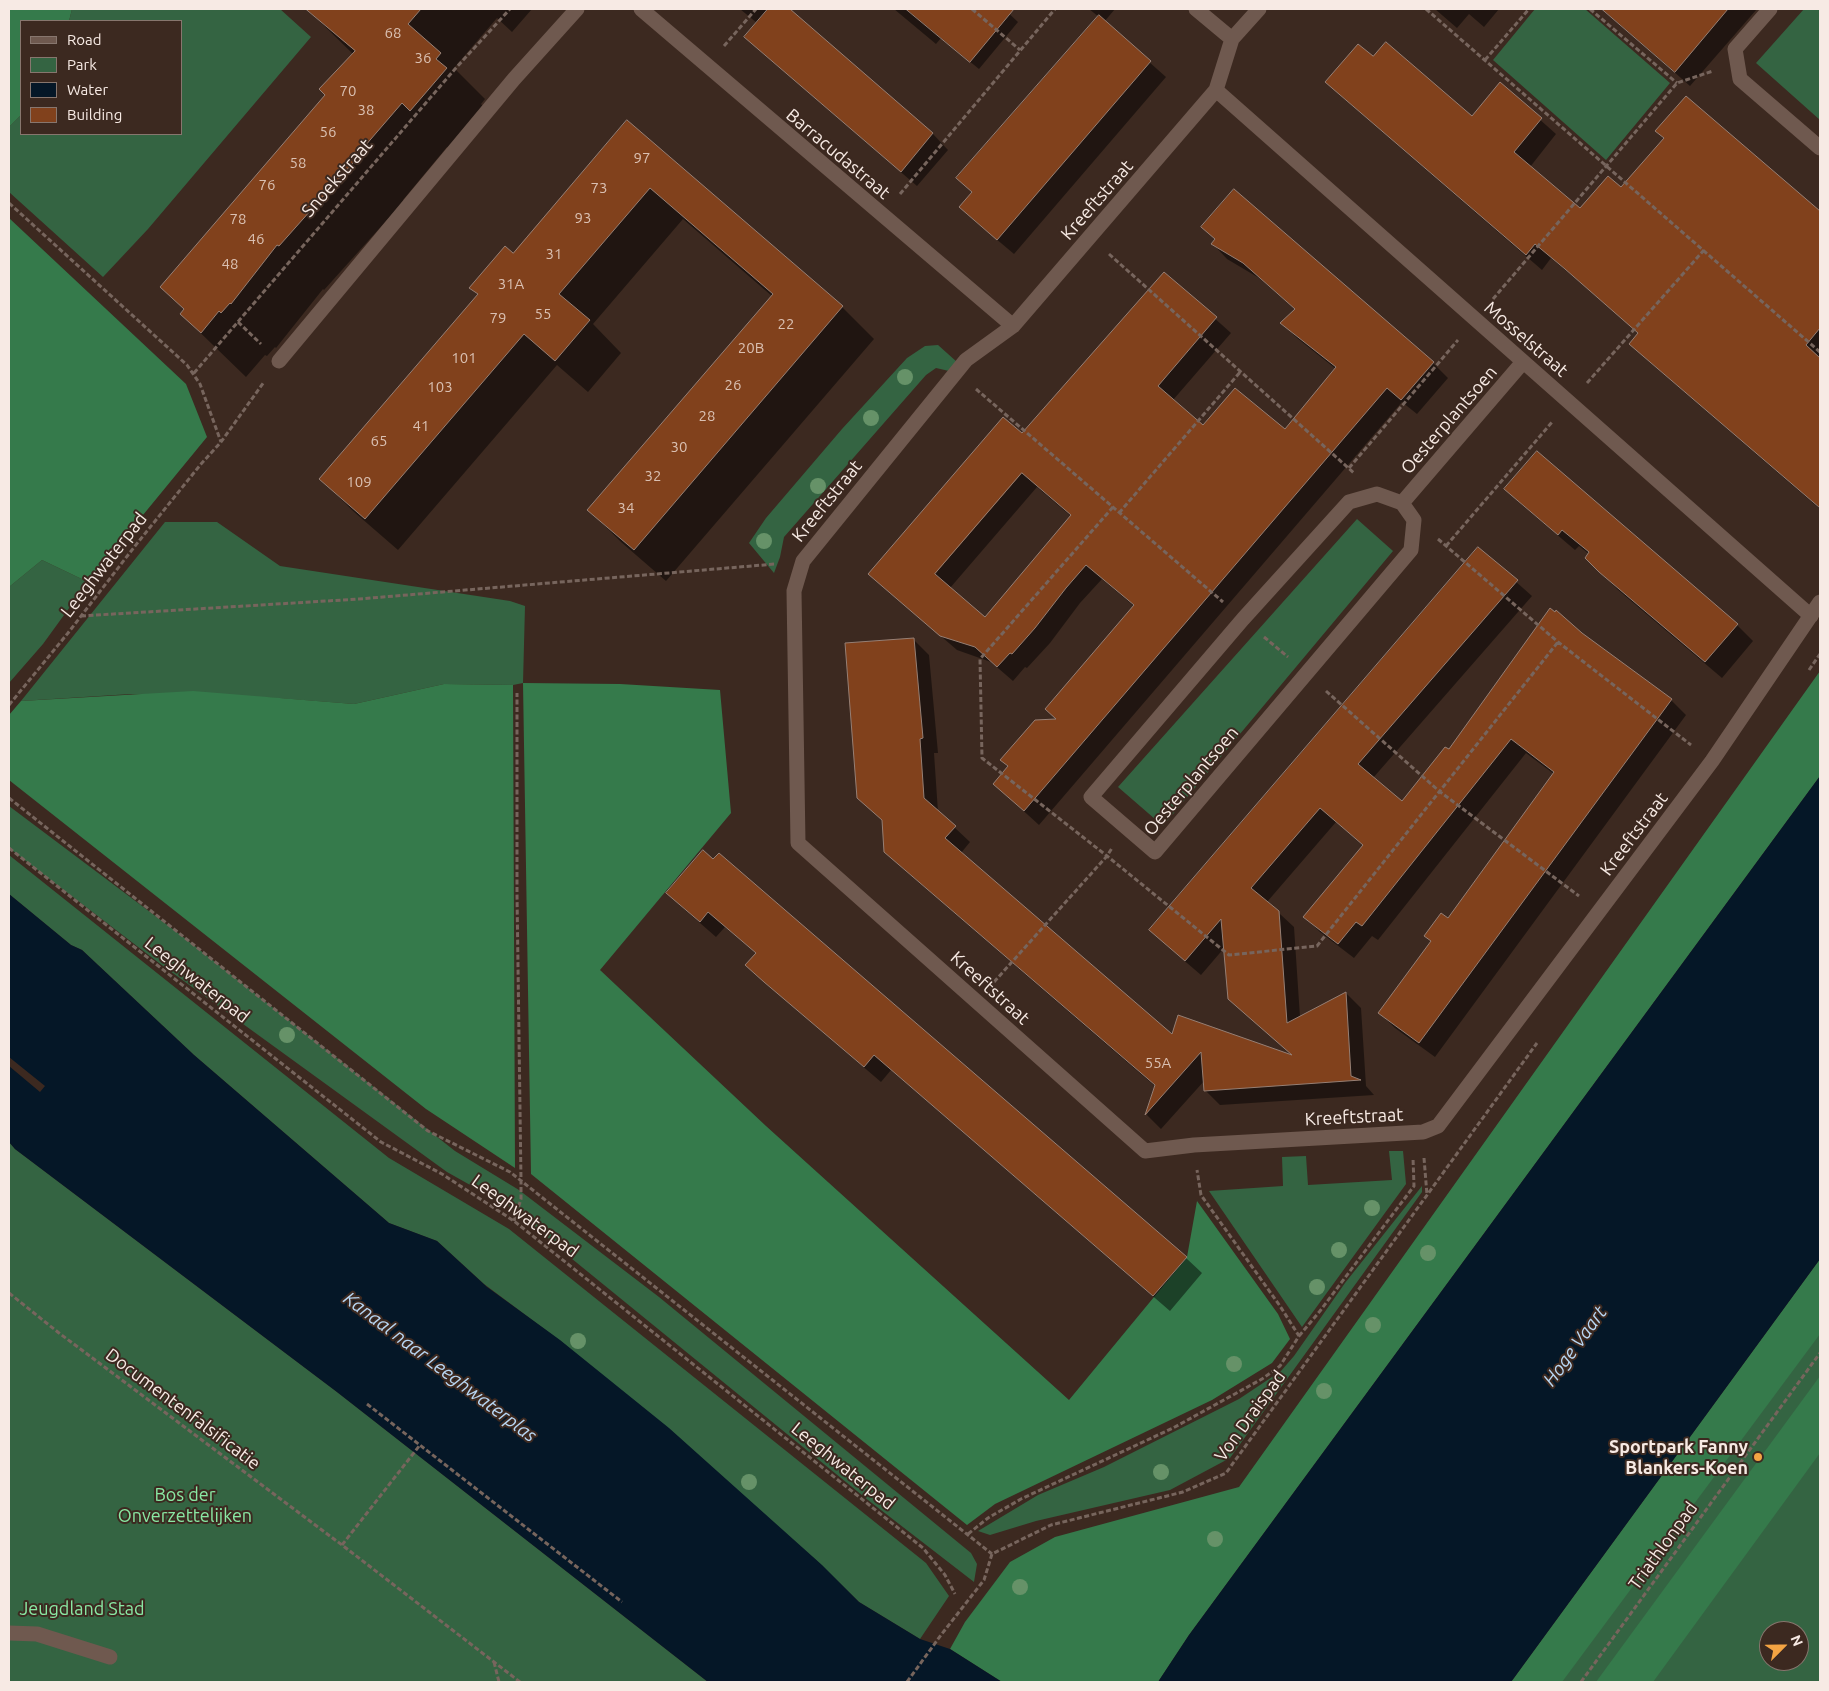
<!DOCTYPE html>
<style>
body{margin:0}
#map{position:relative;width:1829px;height:1691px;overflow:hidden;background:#3c2920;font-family:Ubuntu,sans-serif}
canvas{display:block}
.frame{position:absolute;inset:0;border:10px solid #f7eae4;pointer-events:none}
.legend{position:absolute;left:20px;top:20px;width:162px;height:115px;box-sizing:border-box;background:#3c2920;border:1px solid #87766e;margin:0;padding:6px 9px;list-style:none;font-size:15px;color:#f7eae4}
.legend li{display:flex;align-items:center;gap:10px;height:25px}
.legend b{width:25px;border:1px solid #87766e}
.north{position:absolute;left:1759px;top:1621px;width:50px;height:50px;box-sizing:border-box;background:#3c2920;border:1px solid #87766e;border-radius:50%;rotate:67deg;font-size:14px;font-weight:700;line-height:20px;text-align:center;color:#f7eae4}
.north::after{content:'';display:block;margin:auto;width:18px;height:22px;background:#f4a443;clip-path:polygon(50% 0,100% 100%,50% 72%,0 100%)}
</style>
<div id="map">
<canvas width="1829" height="1691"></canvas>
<div class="frame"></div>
<ul class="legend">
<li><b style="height:6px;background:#6f594f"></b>Road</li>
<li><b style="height:14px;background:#346442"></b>Park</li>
<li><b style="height:14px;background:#051727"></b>Water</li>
<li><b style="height:14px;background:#81411c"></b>Building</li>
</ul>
<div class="north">N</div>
</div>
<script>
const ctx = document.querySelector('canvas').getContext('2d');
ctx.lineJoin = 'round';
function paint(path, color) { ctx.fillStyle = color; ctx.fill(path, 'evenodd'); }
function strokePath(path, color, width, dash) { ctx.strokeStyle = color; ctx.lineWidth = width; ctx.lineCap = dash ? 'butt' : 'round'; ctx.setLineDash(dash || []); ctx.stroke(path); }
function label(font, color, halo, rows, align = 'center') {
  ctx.font = font + ' Ubuntu,sans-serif'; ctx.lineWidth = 4; ctx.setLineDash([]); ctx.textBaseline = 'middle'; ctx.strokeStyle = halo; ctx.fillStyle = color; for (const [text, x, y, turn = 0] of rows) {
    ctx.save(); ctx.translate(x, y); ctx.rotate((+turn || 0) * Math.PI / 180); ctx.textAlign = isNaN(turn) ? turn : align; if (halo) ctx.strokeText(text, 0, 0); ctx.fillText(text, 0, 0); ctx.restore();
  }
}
paint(new Path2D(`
 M72,9H280L311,37L148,229L103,277L9,192V127L21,115V134H181V21H69Z
 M1535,9H1585L1670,83L1606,160L1493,60Z
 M1804,9H1820V120L1756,63Z
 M938,345L957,362L949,371L936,368L926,375L784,537L780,557L774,573L749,543L766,518L842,429L907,358L925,346Z
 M1357,519L1393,551L1163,826L1118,787Z
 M165,522H217L280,566L510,601L525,606L523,683L513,685L444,684L354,704L277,698L131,694L21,701Z
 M42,560L88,582L43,644L9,683V587Z
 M9,806L182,936L455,1151L519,1190L659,1297L971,1553L977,1564L974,1582L868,1500L566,1254L520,1213L447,1172L159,963L9,848Z
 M9,855L389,1158L509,1229L926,1563L949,1596L920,1639L859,1602L818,1562L563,1343L484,1284L437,1241L389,1223L194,1055L82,950L71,945L9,894Z
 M9,1142L15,1149L337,1392L708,1682H9Z
 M1389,1151H1403L1406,1184L1302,1327L1209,1191L1283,1186L1282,1157L1306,1156L1308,1185L1392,1180Z
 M1422,1186V1192L1230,1458L1170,1490L1036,1521L990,1535L978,1531L1038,1495L1104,1467L1239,1399L1281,1371L1294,1356L1345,1283Z
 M1820,1283V1682H1533ZM1769,1631H1799V1661H1769Z`), '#346442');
paint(new Path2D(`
 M9,9H72L69,21H21V115L9,127Z
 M9,218L186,384L207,437L88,582L42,560L9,587Z
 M1820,671V776L1189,1635L1158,1682H1002L950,1649L965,1622L1010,1562L1055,1537L1239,1487Z
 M523,683L620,684L720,690L731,813L600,970L766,1126L1069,1400L1187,1257L1197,1201L1278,1314L1290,1339L1272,1363L1212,1400L995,1504L967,1525L531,1174Z
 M444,684L513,685L515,1168L426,1109L9,780V715L21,701L193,691L354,704Z
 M1820,1259V1334L1562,1682H1511Z
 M1820,1376V1453L1653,1682H1596Z`), '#357a4b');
paint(new Path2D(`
 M1820,776V1259L1511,1682H1158L1189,1635Z
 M9,894L71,945L82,950L194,1055L389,1223L437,1241L487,1287L560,1340L669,1428L822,1565L859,1602L920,1639L950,1649L1002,1682H708L337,1392L15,1149L9,1142V1066L40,1092L45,1086L9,1057Z`), '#051727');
paint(new Path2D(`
 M307,9H532L512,32L497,18L454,68L485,99L481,104L491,114L456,155L447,147L403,200L404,201L324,290L323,289L276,348L275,347L267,356L265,355L246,377L181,314L185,310L161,287L326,96L353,54Z
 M740,9H788L933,134L948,150L917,186L761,52L746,37L757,23Z
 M894,9H1004L1018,22L979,69L941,38L936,44Z
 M1089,9H1115L1104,22L1166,77L1014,254L976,222L973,193L958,178L1099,17Z
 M1435,9H1499L1484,27L1469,14L1457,28Z
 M1603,9H1757L1690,86Z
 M1373,58L1472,118L1500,84L1556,134L1530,167L1580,209L1621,189L1665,139L1657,131L1686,98L1820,213V509L1646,359L1630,344L1639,334L1582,284L1551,258L1542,270L1342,97L1327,82Z
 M627,122L842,307L874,339L666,581L621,542L589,510L773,297L683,219L593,324L621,353L588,392L557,365L398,550L353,511L321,479L479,295L471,288L513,255Z
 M1234,191L1433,363L1448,378L1417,414L1402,402L1039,825L994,784L1009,767L1002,760L1058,720L1135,607L1102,579L1080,603L1050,643L1027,668L1025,667L1013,681L991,662L957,650L885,588L1164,273L1231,333L1173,400L1203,426L1285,430L1336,369L1297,338L1282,323L1296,310L1259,278L1227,259L1213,244L1216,240L1203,227ZM1037,487L1072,517L986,619L950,588Z
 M1506,489L1737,625L1753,641L1722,678L1617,589L1587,558L1589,554L1579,546L1575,550L1522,505Z
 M1479,549L1532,596L1373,778L1402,803L1449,751L1581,634L1671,700L1686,715L1435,1057L1395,1028L1380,1013L1432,942L1425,936L1448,919L1554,774L1526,753L1378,940L1372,936L1354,958L1320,932L1305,917L1364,846L1336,822L1267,902L1294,927L1300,1017L1346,993L1361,1008L1366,1086L1374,1095L1220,1105L1205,1090V1080L1161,1129L1147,1115L1156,1087L901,867L886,852L883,821L858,797L914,640L929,655L938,753H934L938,812L970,842L961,853L1173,1036L1294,1057L1229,998L1225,947L1201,975L1166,945Z
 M703,852L1186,1258L1202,1273L1170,1311L891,1070L881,1082L763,981L757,954L725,927L716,937L684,909L668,893Z`), '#0007');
const building = new Path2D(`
 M306,9H421L408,24L441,53L436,59L447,68L410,111L402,103L358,154L360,155L279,246L277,245L231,304L230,303L221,313L219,311L201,333L180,314L184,309L160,287L325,95L319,89L355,51Z
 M768,9H790L933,133L901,172L744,37Z
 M906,9H1014L970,62Z
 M1602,9H1728L1675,72Z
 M1099,15L1151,61L997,240L959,207L972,192L956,178Z
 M1386,42L1472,116L1500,82L1542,118L1514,152L1580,208L1608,176L1621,187L1664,138L1655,131L1686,96L1820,211V328L1806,345L1820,358V508L1629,344L1638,333L1565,269L1535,244L1526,255L1325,82L1358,44L1373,56Z
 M627,120L843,306L634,550L587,510L773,294L650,188L559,294L590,320L555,361L524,334L365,519L319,479L478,294L469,288L505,246L513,253Z
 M1234,189L1434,362L1401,400L1387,388L1024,811L993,784L1008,766L1000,760L1035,720L1056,719L1045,709L1134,605L1086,565L1066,588L1035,628L1012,654L1010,653L997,667L975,647L940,636L868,574L1003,417L1022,433L1164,272L1217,317L1158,386L1203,425L1235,388L1285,429L1336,367L1280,323L1295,309L1243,263L1211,244L1215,239L1201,227ZM1022,473L1071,515L985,617L935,574Z
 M1537,451L1738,624L1705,662L1599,572L1585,558L1589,552L1562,530L1558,535L1504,489Z
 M1478,547L1518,580L1358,764L1402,801L1445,747L1449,749L1550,608L1555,612L1556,610L1582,633L1672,699L1419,1043L1378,1013L1431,941L1424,936L1441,913L1448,918L1554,772L1511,739L1362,926L1356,922L1338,944L1303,917L1363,845L1320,808L1251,888L1279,911L1287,1023L1346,992L1351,1076L1361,1080L1204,1091L1201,1052L1145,1115L1155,1085L884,852L882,820L857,798L845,643L914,638L923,738L920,739L924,798L956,826L945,838L1172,1034L1178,1015L1292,1055L1228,999L1221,919L1185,961L1149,930Z
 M703,850L713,859L719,853L1187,1257L1153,1296L874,1055L864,1067L764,982L745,965L756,953L708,912L700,922L666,893Z`);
paint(building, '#81411c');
strokePath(building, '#967f74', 1);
strokePath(new Path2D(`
 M972,9L1020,50
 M1426,9L1820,352
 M1590,9L1677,83
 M724,46L756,9
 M1485,60L1529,9
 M900,194L1055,9
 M9,203L187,365L200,384L221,442
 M1109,254L1354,473
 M1493,299L1677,83L1713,71
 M238,322L261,344
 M194,373L455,69L510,9
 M1587,383L1704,250
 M976,389L1223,602
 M1349,468L1458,340
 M1113,507L980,659L982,758L1107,856L1229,955L1317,946L1558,642
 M1119,513L1241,371
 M1438,539L1558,642L1691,745
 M1446,546L1553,421
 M81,616L359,599L775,564
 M1264,637L1288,657
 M1809,670L1820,654
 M1326,691L1439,791L1579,896
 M9,705L68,633L135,546L201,464L221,442L264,382
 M9,798L428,1131L510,1172L992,1554
 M9,848L381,1142L442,1174L514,1221L923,1548L945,1575L955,1594
 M994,982L1107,856L1112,848
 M1424,1158L1427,1195
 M514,1221L521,1199V1181L517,894V693
 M9,1293L59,1333L342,1545L520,1682
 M1299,1336L1320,1311L1414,1186L1413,1158
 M367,1404L622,1602
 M968,1534L988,1518L1021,1499L1173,1428L1262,1379L1280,1366L1299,1336L1280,1306L1201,1195L1197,1170
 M342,1545L420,1445
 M494,1662L499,1682
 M907,1682L941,1635L984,1580L992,1554L1051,1525L1183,1492L1226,1473L1537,1043
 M1581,1682L1820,1353`), '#77655d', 3, [5, 2.5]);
strokePath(new Path2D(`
 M9,1633L37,1634L110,1657`), '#6f594f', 15);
strokePath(new Path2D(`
 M641,9L1013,326
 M1196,9L1232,39
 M1259,9L1232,39L1216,90L1013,326L966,360L803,561L794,591L798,843L1145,1151L1194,1145L1423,1132L1438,1126L1712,761L1820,602
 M1770,9L1735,49L1740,79L1820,148
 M1216,90L1811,616
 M279,361L514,79L577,9
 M1377,494L1402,503L1414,520L1411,550L1155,852L1091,797L1243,619L1349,502Z
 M1402,503L1523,362`), '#6f594f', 15);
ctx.fillStyle = '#669268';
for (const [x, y] of [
 [905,377],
 [871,418],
 [818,486],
 [764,541],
 [287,1035],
 [1372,1208],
 [1339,1250],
 [1428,1253],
 [1317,1287],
 [1373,1325],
 [578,1341],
 [1234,1364],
 [1324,1391],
 [1161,1472],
 [749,1482],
 [1215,1539],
 [1020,1587]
]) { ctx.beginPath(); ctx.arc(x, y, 8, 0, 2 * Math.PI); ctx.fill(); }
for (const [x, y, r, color] of [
 [1758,1457,5,"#f4a443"]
]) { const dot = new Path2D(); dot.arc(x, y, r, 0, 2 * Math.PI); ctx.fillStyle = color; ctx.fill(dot); strokePath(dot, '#3c2920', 2); }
label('15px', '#dac0b2', null, [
 ["68",393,33],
 ["36",423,58],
 ["70",348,91],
 ["38",366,110],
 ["56",328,132],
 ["97",642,158],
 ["58",298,163],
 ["76",267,185],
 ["73",599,188],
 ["93",583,218],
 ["78",238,219],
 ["46",256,239],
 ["31",554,254],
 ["48",230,264],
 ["31A",511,284],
 ["55",543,314],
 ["79",498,318],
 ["22",786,324],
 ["20B",751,348],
 ["101",464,358],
 ["26",733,385],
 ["103",440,387],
 ["28",707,416],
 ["41",421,426],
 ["65",379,441],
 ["30",679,447],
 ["32",653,476],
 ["109",359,482],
 ["34",626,508],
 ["55A",1158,1063]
]);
label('18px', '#f7eae4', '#3c2920', [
 ["Barracudastraat",838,154,40],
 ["Snoekstraat",337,178,-49],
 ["Kreeftstraat",1097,200,-49],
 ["Mosselstraat",1526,339,41],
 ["Oesterplantsoen",1449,420,-49],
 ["Kreeftstraat",827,501,-51],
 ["Leeghwaterpad",104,565,-52],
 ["Oesterplantsoen",1191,781,-50],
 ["Kreeftstraat",1634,834,-53],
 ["Leeghwaterpad",197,980,38],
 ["Kreeftstraat",990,988,42],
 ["Kreeftstraat",1354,1117,-3],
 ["Leeghwaterpad",525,1216,36],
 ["Documentenfalsificatie",183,1409,37],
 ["Von Draispad",1250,1416,-54],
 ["Leeghwaterpad",843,1466,39],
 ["Triathlonpad",1663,1546,-54]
]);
label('bold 18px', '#f7eae4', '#3c2920', [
 ["Sportpark Fanny",1748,1447],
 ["Blankers-Koen",1748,1468]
], 'right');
label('18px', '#89e8a3', '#3c2920', [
 ["Bos der",185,1495],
 ["Onverzettelijken",185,1516],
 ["Jeugdland Stad",82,1609]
]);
label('italic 19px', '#b8d7f4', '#3c2920', [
 ["Hoge Vaart",1575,1346,-54],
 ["Kanaal naar Leeghwaterplas",440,1367,37]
]);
</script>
